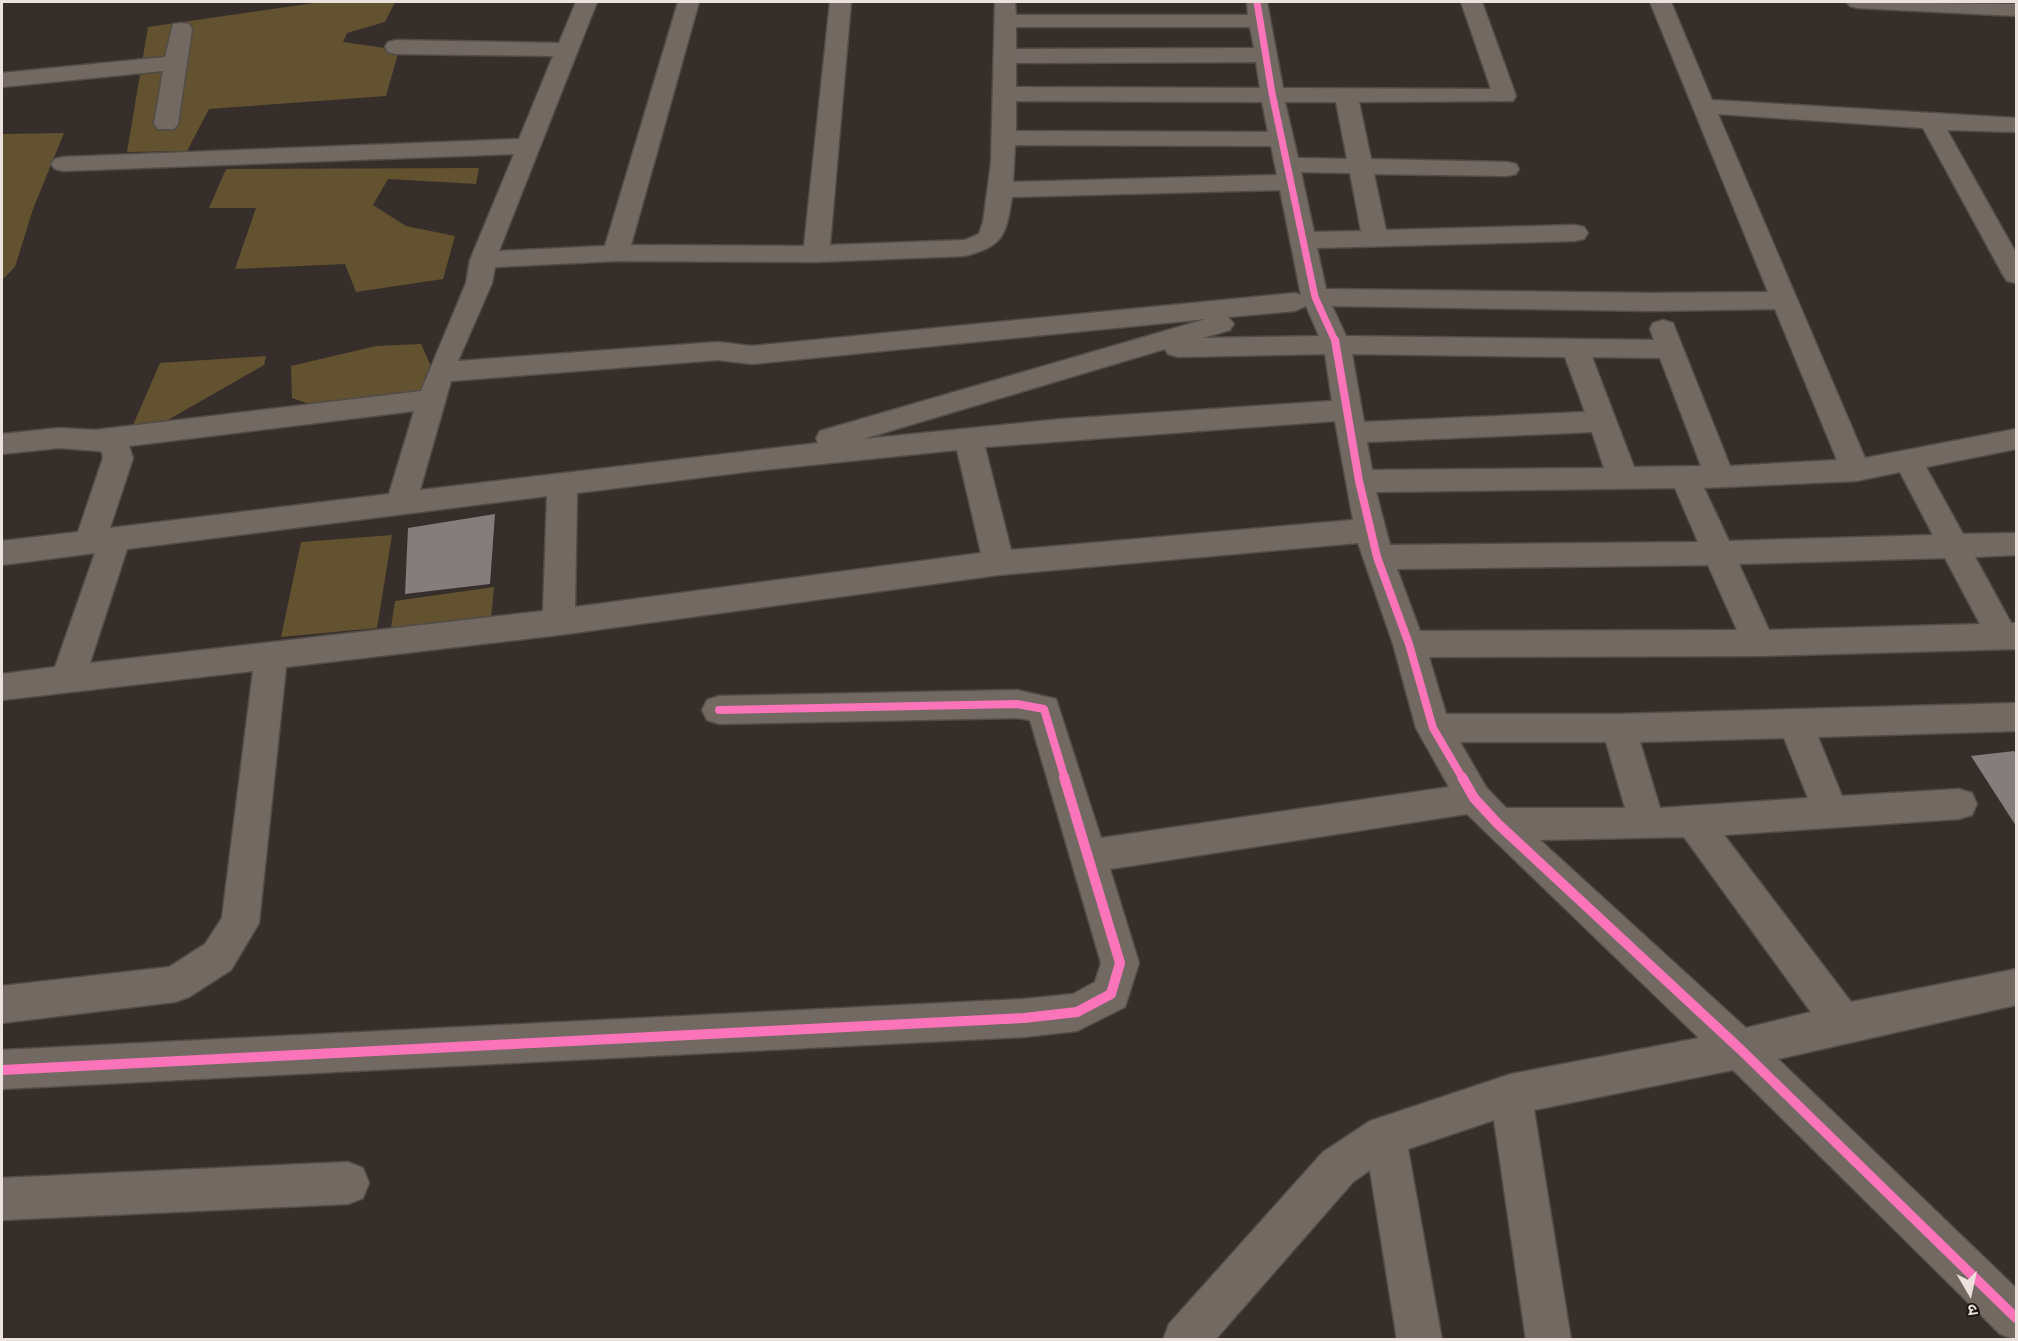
<!DOCTYPE html>
<meta charset="utf-8">
<style>
body{margin:0}
#map{position:relative;width:2018px;height:1341px;overflow:hidden;background:#362e2a;font-family:"Open Sans","Noto Sans Devanagari",sans-serif}
canvas{display:block}
.frame{position:absolute;inset:0;border:3px solid #ebe2de;pointer-events:none}
.north{position:absolute;left:1940px;top:1263px;width:60px;height:60px;-webkit-text-stroke:4px #1d1613;paint-order:stroke;rotate:171deg;font-size:16px;font-weight:700;line-height:24px;text-align:center;color:#ebe2de}
.north::after{content:'';display:block;margin:auto;width:21px;height:27px;background:#ebe2de;clip-path:polygon(50% 0,100% 100%,50% 72%,0 100%)}
</style>
<div id="map">
<canvas width="2018" height="1341"></canvas>
<div class="frame"></div>
<div class="north">उ</div>
</div>
<script>
const ctx = document.querySelector('canvas').getContext('2d');
ctx.lineJoin = 'round';
function paint(path, color) { ctx.fillStyle = color; ctx.fill(path, 'evenodd'); }
function strokePath(path, color, width, dash) { ctx.strokeStyle = color; ctx.lineWidth = width; ctx.lineCap = dash ? 'butt' : 'round'; ctx.setLineDash(dash || []); ctx.stroke(path); }
paint(new Path2D(`
 M321,2H395L385,22L347,33L343,42L399,50L386,96L209,109L187,151L127,152L148,27Z
 M64,133L33,209L15,267L2,280V134Z
 M479,168L476,184L388,179L373,205L406,226L455,236L443,279L356,292L345,264L235,269L256,208H209L226,169Z
 M421,344L433,371L432,395L337,413L292,398L291,366L376,346Z
 M266,356L264,365L166,421L133,425L160,363Z
 M392,535L377,628L281,637L301,542Z
 M494,587L491,619L390,634L395,601Z`), '#635230');
paint(new Path2D(`
 M495,514L490,584L405,594L408,528Z
 M2014,751L2016,754V826L1971,756Z`), '#857d7b');
const minor = new Path2D(`
 M576,2H597L499,251L605,246L678,2H699L631,245L804,246L830,2H851L830,245L965,240L979,234L983,222L991,163L995,2H1015L1016,15H1248L1247,2H1267L1283,88L1491,89L1461,2H1482L1516,96L1513,101L1359,102L1371,159L1507,162L1516,164L1519,169L1516,174L1507,176L1374,174L1386,230L1575,225L1584,227L1588,233L1584,239L1575,241L1317,248L1326,289L1652,293L1768,292L1650,2H1671L1712,100L2016,118V132L1947,130L2016,253V283L2007,281L2003,275L1923,128L1718,114L1865,458L2016,429V449L1926,467L1963,534L2016,533V555L1975,557L2011,623H2016V649L1759,656L1429,657L1446,714H1619L2016,703V731L1818,737L1842,796L1959,789L1972,793L1977,804L1972,815L1959,819L1724,835L1851,1002L2016,969V1005L1778,1059L2016,1288V1340L2000,1334L1733,1070L1534,1110L1571,1340H1526L1494,1120L1408,1149L1442,1340H1397L1370,1170L1353,1182L1215,1340H1163L1169,1324L1323,1152L1370,1121L1511,1074L1699,1038L1467,814L1110,869L1139,963L1125,1007L1077,1031L1024,1037L2,1089V1050L1024,999L1073,994L1095,982L1101,963L1030,720L1017,718L719,724L707,720L702,710L707,700L719,696L1017,690L1056,699L1101,838L1449,787L1416,728L1393,644L1358,543L999,575L559,635L286,667L259,923L231,970L189,997L175,1002L2,1023V986L169,967L205,944L222,918L253,671L2,700V674L55,667L95,553L2,565V541L78,532L103,458L102,452L99,451L59,448L2,454V434L59,428L95,430L421,391L466,283L470,260L514,154L63,171L55,169L51,164L55,159L63,157L519,139L553,56L396,54L388,52L385,47L388,42L396,40L559,43ZM1016,27H1250L1254,48L1016,49ZM1256,62L1260,88L1016,87V63ZM1016,101L1262,102L1268,132L1016,131ZM1285,102H1336L1347,159L1298,158ZM1015,145L1271,146L1277,175L1013,182ZM1301,172L1350,173L1361,231L1314,232ZM1280,190L1301,295L1295,293L752,346L718,342L458,361L492,283L495,267L616,261L816,262L965,256C1004,246 1006,235 1012,197ZM1306,306L1319,336L1203,338L1230,330L1234,324L1228,317L1295,311ZM1332,306L1652,311L1775,309L1837,460L1730,466L1673,323L1663,320L1653,323L1650,329L1654,340L1346,336ZM1206,319L820,431L816,438L818,443L420,490L451,381L718,360L752,364ZM1165,349L1168,354L1178,357L1325,354L1332,401L1062,419L863,439ZM1352,354L1565,357L1585,412L1364,422ZM1592,357L1660,358L1701,466L1634,467ZM414,411L389,494L110,528L133,458L129,446ZM1335,421L1353,520L1011,550L985,447ZM1592,432L1604,468L1372,470L1367,442ZM957,450L981,553L575,607L577,493L753,471ZM1900,472L1933,535L1729,541L1704,488L1856,481ZM1675,488L1698,542L1390,545L1376,492ZM547,496L543,611L90,663L127,549ZM1945,558L1980,624L1769,630L1739,564ZM1708,565L1737,630L1420,631L1397,569ZM1784,738L1808,798L1660,808L1640,742ZM1460,742H1606L1625,808H1506L1486,787ZM1684,837L1811,1012L1746,1028L1540,840Z
 M1846,2L2016,4V16L1857,8L1850,6Z
 M181,23L189,24L192,29L178,124L174,129H158L154,124L163,71L2,87V73L165,57L173,24Z
 M348,1162L363,1168L369,1183L363,1198L348,1204L2,1220V1178Z`);
strokePath(minor, '#524c48', 3);
paint(minor, '#726a62');
strokePath(new Path2D(`
 M1257,2L1272,93L1315,297L1335,341`), '#fb73b8', 7);
strokePath(new Path2D(`
 M1335,340L1359,481L1377,557L1409,644L1433,728L1463,779
 M719,710L1017,704L1044,709L1065,779`), '#fb73b8', 8);
strokePath(new Path2D(`
 M1462,777L1474,798L1498,824L1740,1049L2016,1318
 M2,1070L1024,1018L1077,1012L1111,994L1120,963L1064,777`), '#fb73b8', 10);
</script>
